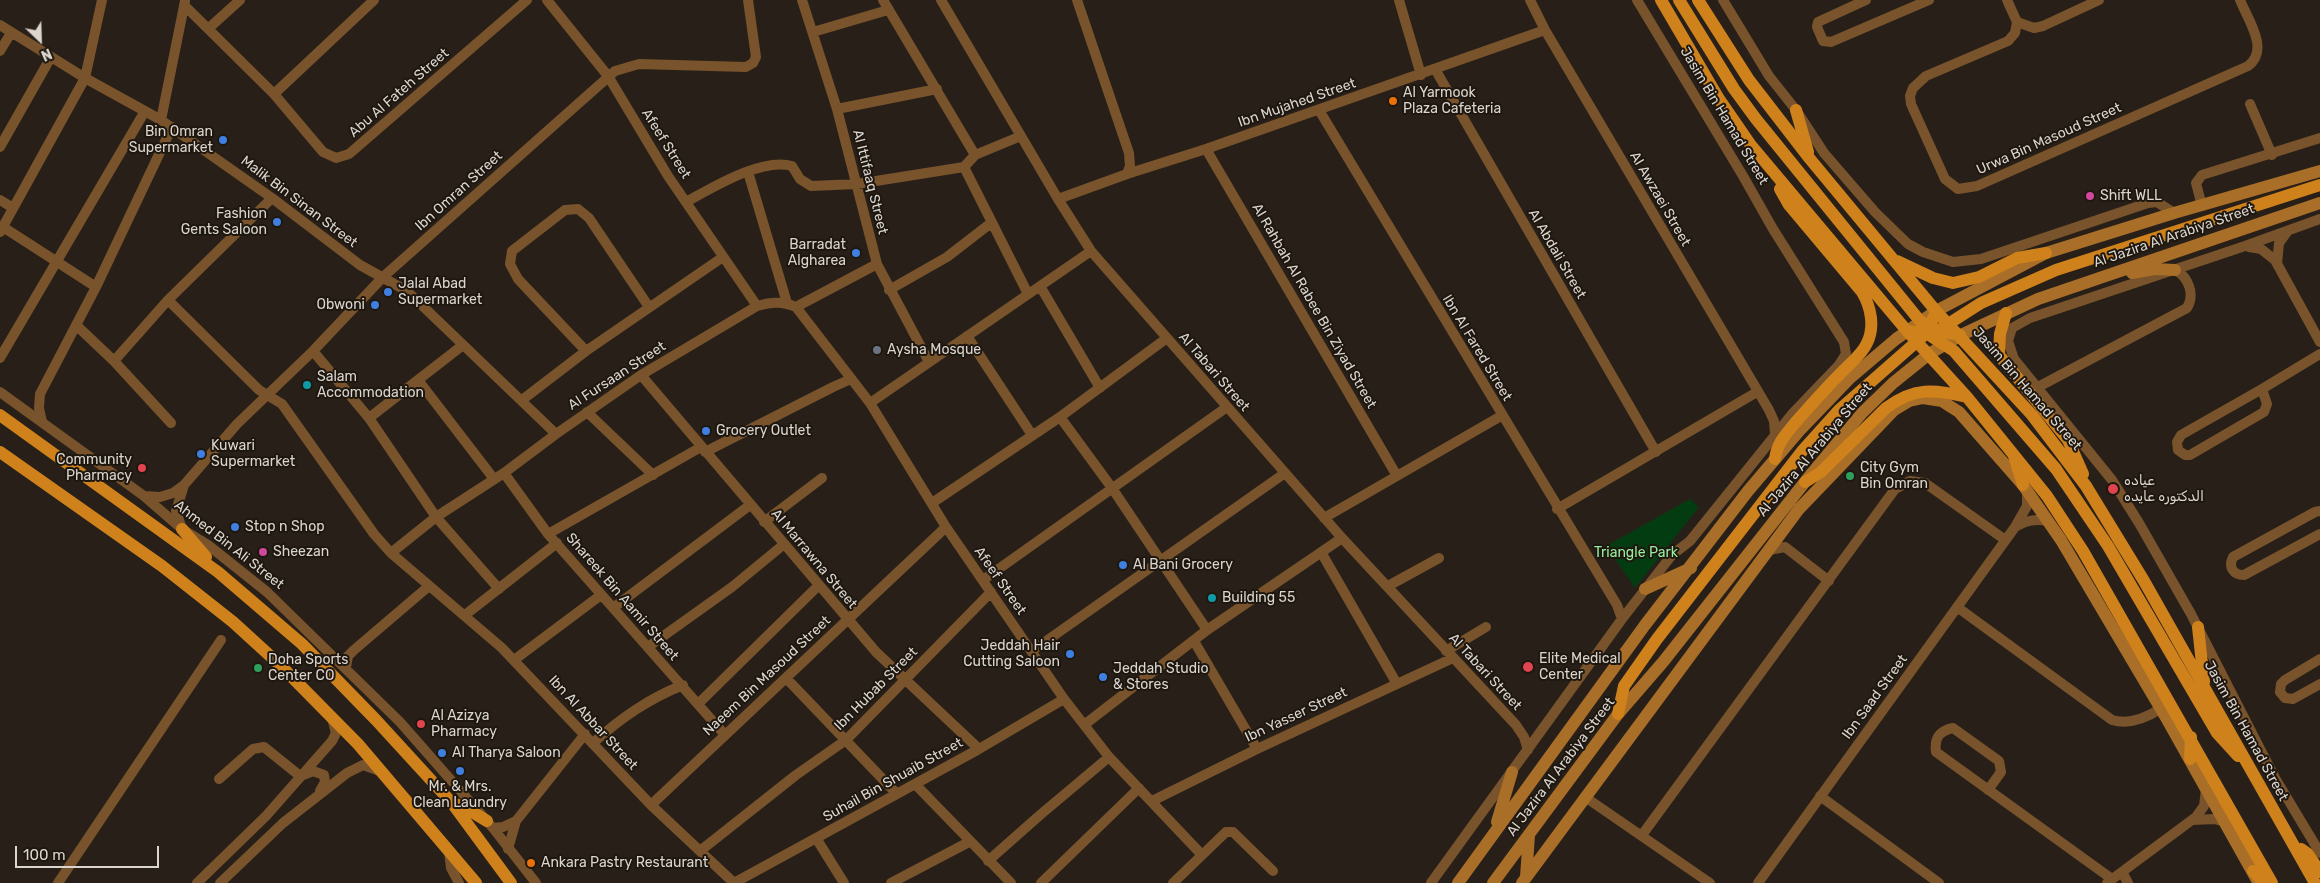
<!DOCTYPE html>
<meta charset="utf-8">
<style>
body{margin:0}
#map{position:relative;width:2320px;height:883px;overflow:hidden;background:#282018;font-family:Rubik,sans-serif}
canvas{display:block}
.north{position:absolute;left:15px;top:15px;width:50px;height:50px;-webkit-text-stroke:4px #1e170f;paint-order:stroke;rotate:156deg;font-size:14px;font-weight:700;line-height:20px;text-align:center;color:#dad5cf}
.north::after{content:'';display:block;margin:auto;width:18px;height:22px;background:#dad5cf;clip-path:polygon(50% 0,100% 100%,50% 72%,0 100%)}
.scale{position:absolute;left:15px;top:846px;width:144px;height:22px;box-sizing:border-box;border:2px solid #dad5cf;border-top:0;padding-left:6px;font-size:15px;line-height:18px;white-space:nowrap;color:#dad5cf;-webkit-text-stroke:4px #1e170f;paint-order:stroke}
</style>
<div id="map">
<canvas width="2320" height="883"></canvas>
<div class="north">N</div>
<div class="scale">100 m</div>
</div>
<script>
const ctx = document.querySelector('canvas').getContext('2d');
ctx.lineJoin = 'round';
function paint(path, color) { ctx.fillStyle = color; ctx.fill(path, 'evenodd'); }
function strokePath(path, color, width, dash) { ctx.strokeStyle = color; ctx.lineWidth = width; ctx.lineCap = dash ? 'butt' : 'round'; ctx.setLineDash(dash || []); ctx.stroke(path); }
function label(font, color, halo, rows, align = 'center') {
  ctx.font = font + ' Rubik,Cairo,sans-serif'; ctx.lineWidth = 4; ctx.setLineDash([]); ctx.textBaseline = 'middle'; ctx.strokeStyle = halo; ctx.fillStyle = color; for (const [text, x, y, turn = 0] of rows) {
    ctx.save(); ctx.translate(x, y); ctx.rotate((+turn || 0) * Math.PI / 180); ctx.textAlign = isNaN(turn) ? turn : align; if (halo) ctx.strokeText(text, 0, 0); ctx.fillText(text, 0, 0); ctx.restore();
  }
}
paint(new Path2D(`
 M1690,499L1699,507L1635,588L1606,546Z`), '#043c12');
strokePath(new Path2D(`
 M547,0L608,76L668,176L757,306
 M802,0L837,109L877,264L929,362
 M883,0L975,155
 M941,0L1058,199L1091,251L1342,538L1516,725L1524,737L1528,750
 M1077,0L1129,153L1130,166L1127,174
 M1399,0L1421,75
 M1530,0L1545,30L1769,410L1774,421L1775,434
 M1723,0L1769,76L1796,110L1824,153L1875,212L1908,244L1923,252L1953,262L1981,259L2148,203L2157,202L2174,213
 M1866,0L1818,22L1817,27L1823,41L1831,42L1929,0
 M2007,0L2017,22
 M184,5L274,94L323,152L336,158L349,154L527,0
 M2017,22L2015,33L2008,41L1926,76L1913,88L1910,96L1911,104L1945,179L1958,189L1977,186L2248,66C2270,50 2248,20 2240,0
 M2017,22L2034,28L2043,26L2099,0
 M0,25L85,78L161,120L272,198L360,265L407,291L556,434
 M209,28L240,0
 M813,32L888,10
 M0,51L11,33
 M1435,69L1656,452
 M274,94L374,0
 M2250,104L2272,155
 M837,109L937,89
 M1319,110L1617,605L1622,619
 M161,120L185,1
 M1021,136L975,155L964,167L1028,294
 M0,147L51,57
 M1206,149L1397,476
 M748,172L787,303
 M1058,199L1127,174L1206,149L1545,30
 M0,200L13,208
 M686,202C712,188 762,157 792,166L800,179L811,186L857,184L964,167
 M2202,206L2196,183L2202,175L2320,138
 M2320,219L2245,246L2030,318L2012,328L2008,341L2014,359L2112,480L2139,523L2191,614L2275,778L2320,853
 M3,227L96,287
 M0,232L85,78L102,0
 M2249,247L2261,249L2275,260L2320,342
 M2277,264L2279,243L2287,232
 M1040,286L1100,388
 M889,290L947,257L991,223
 M168,300L259,390L282,404L374,534L391,553L502,648L651,805L734,883
 M796,307L877,264
 M76,325L114,361L171,423
 M967,336L1032,435
 M313,351L369,418L436,517L499,589
 M586,351L518,279L510,264L512,251L565,210L578,209L589,218L649,307
 M0,358L145,111
 M114,361L168,300L272,198
 M641,375L876,652L979,749
 M418,380L494,479
 M2038,387L2187,308C2195,295 2189,277 2175,270
 M2262,389L2267,404L2264,412L2190,455H2185L2178,450L2177,442L2181,435Z
 M2262,389L2320,354
 M0,392L144,496L182,529L208,545L267,592L400,722L493,828L536,883
 M522,400L586,351L723,257
 M870,403L1091,251
 M587,412L653,475
 M1060,417L1112,488L1207,630
 M369,418L463,345
 M42,422L39,408L40,394L96,287L172,127
 M705,452L833,387L851,379
 M504,473L548,534L725,735
 M144,496L160,497L173,493L184,485L237,424L313,351L383,277L615,71L639,64L746,67L753,63L756,57L748,0
 M932,503L1060,417L1167,338
 M1557,509L1757,392
 M2320,511L2315,512L2233,557C2228,567 2233,575 2244,575L2320,534
 M1324,518L1501,416
 M764,522L822,478
 M181,526L176,511L184,485
 M2015,527C2027,520 2035,519 2048,521
 M548,534L701,447
 M1769,550L1785,547L1829,581
 M1321,552L1397,684
 M391,553L436,517L504,473L556,434L641,375L757,306C771,302 782,301 796,307L870,403L946,527L1064,699L1109,757L1202,855
 M983,580L1227,407
 M1388,586L1439,558
 M1957,607L2112,720C2129,725 2146,718 2160,709
 M613,608L750,505
 M465,615L557,543
 M1194,641L1257,749
 M648,647L732,587L783,545
 M1032,651L1285,473
 M1446,651L1486,627
 M2320,659L2285,680L2281,684L2280,692L2285,698L2293,699L2320,684
 M514,660L601,595
 M346,667L348,656L354,650L429,586
 M786,678L897,794
 M698,704L818,586
 M1084,725L1207,630L1342,538
 M593,743C621,718 648,699 683,685
 M303,775L313,771L324,775L325,782L320,791
 M219,779L253,749L264,747L300,776
 M915,784L1011,883
 M1988,790L2001,772L1999,761L1953,728C1939,731 1934,738 1936,752L2112,879
 M1820,796L1939,883
 M1585,797L1710,883
 M1152,801L1257,749L1453,658
 M651,805L946,527
 M2192,820L2215,819L2225,822
 M493,828L503,827L516,821L585,734
 M1642,835L1895,489L1910,481L1925,483L2004,539
 M816,838L844,883
 M508,849L516,821
 M700,851L796,775L846,740L991,592
 M449,852L451,868L459,883
 M988,861L1040,815L1109,757
 M2122,872L2128,883
 M58,883L221,640
 M197,883L266,816L332,741L336,733L332,718
 M220,883L283,823L347,773L363,765L380,771
 M734,883L979,749L1064,699
 M891,883L969,842
 M1041,883L1139,788
 M1173,883L1226,832H1233L1273,871
 M1431,883L1622,619L1672,555L1690,541L1793,413L1839,365L1846,354L1844,342L1773,229L1743,176L1637,0
 M1758,883L2015,527L2027,506V493
 M2107,883L2196,817L2204,806L2206,789`), '#78532b', 10);
strokePath(new Path2D(`
 M2132,273L2155,269L2175,270
 M1645,589L1691,568
 M1497,822L1512,772
 M1526,877L1529,835
 M1458,883L1645,625L1748,491L1799,431L1849,379L1896,339L1936,311L2046,253L2174,213L2320,171
 M1493,883L1618,714L1663,662L1812,473L1862,413L1893,383L1929,354L1961,335L2038,299L2320,203
 M1522,883L1799,509L1894,410L1909,401L1923,398L1942,401L1948,405L1959,412L2023,485L2061,540L2168,721L2257,880`), '#a96e27', 12);
strokePath(new Path2D(`
 M1661,0L1719,99L1750,144L1907,331L1967,397L2047,496L2083,551L2272,883
 M1679,0L1734,89L1756,119L1920,321L1939,331L1960,335
 M1698,0L1749,80L1810,159L1936,311L2032,415L2086,486L2144,581L2315,883
 M1796,110L1808,152
 M1897,261L1933,278L1953,283L1979,277L2017,258L2046,253
 M2006,313L2000,334L1999,355L2068,440L2083,474
 M1942,328L1981,303L2056,270L2320,185
 M1907,331L1926,333L1954,351L2056,469L2108,546L2217,733L2238,756
 M0,415L218,572L302,644L376,720L452,803L511,883
 M0,452L162,566L233,622L279,664L358,744L476,883
 M2014,456L2023,485
 M1775,459C1777,443 1786,434 1795,423C1810,406 1824,390 1839,375C1848,365 1862,355 1867,343C1875,327 1871,307 1862,292L1789,205L1780,189
 M1805,482L1821,472L1886,408C1914,387 1934,389 1967,397
 M182,529L206,557
 M2198,627L2204,682
 M1618,714L1624,686L1657,639L1803,450L1839,410L1922,337L1930,327L1936,311
 M2190,759L2191,737
 M452,803L464,807L487,821
 M2301,849L2308,854L2320,872
 M2253,871L2264,883`), '#cf821c', 12);
for (const [x, y, r, color] of [
 [1393,101,5,"#e8710a"],
 [223,140,5,"#3f7fe0"],
 [2090,196,5,"#d1479c"],
 [277,222,5,"#3f7fe0"],
 [856,253,5,"#3f7fe0"],
 [388,292,5,"#3f7fe0"],
 [375,305,5,"#3f7fe0"],
 [877,350,5,"#6b7280"],
 [307,385,5,"#0f9aa8"],
 [706,431,5,"#3f7fe0"],
 [201,454,5,"#3f7fe0"],
 [142,468,5,"#e0444e"],
 [1850,476,5,"#2e9e5b"],
 [2113,489,6,"#e0444e"],
 [235,527,5,"#3f7fe0"],
 [263,552,5,"#d1479c"],
 [1123,565,5,"#3f7fe0"],
 [1212,598,5,"#0f9aa8"],
 [1070,654,5,"#3f7fe0"],
 [1528,667,6,"#e0444e"],
 [258,668,5,"#2e9e5b"],
 [1103,677,5,"#3f7fe0"],
 [421,724,5,"#e0444e"],
 [442,753,5,"#3f7fe0"],
 [460,771,5,"#3f7fe0"],
 [531,863,5,"#e8710a"]
]) { const dot = new Path2D(); dot.arc(x, y, r, 0, 2 * Math.PI); ctx.fillStyle = color; ctx.fill(dot); strokePath(dot, '#1e170f', 2); }
label('14px', '#dad5cf', '#1e170f', [
 ["Abu Al Fateh Street",399,93,-41],
 ["Ibn Mujahed Street",1297,103,-19],
 ["Jasim Bin Hamad Street",1724,116,59],
 ["Urwa Bin Masoud Street",2049,139,-24],
 ["Afeef Street",666,144,58],
 ["Al Ittifaaq Street",870,182,76],
 ["Ibn Omran Street",459,191,-42],
 ["Al Awzaei Street",1660,199,60],
 ["Malik Bin Sinan Street",299,202,37],
 ["Al Jazira Al Arabiya Street",2174,236,-19],
 ["Al Abdali Street",1557,254,60],
 ["Al Rahbah Al Rabee Bin Ziyad Street",1314,306,60],
 ["Ibn Al Fared Street",1477,348,59],
 ["Al Tabari Street",1214,372,49],
 ["Al Fursaan Street",617,376,-33],
 ["Jasim Bin Hamad Street",2027,389,49],
 ["Al Jazira Al Arabiya Street",1815,450,-50],
 ["Ahmed Bin Ali Street",229,545,38],
 ["Al Marrawna Street",814,559,50],
 ["Afeef Street",1000,581,55],
 ["Shareek Bin Aamir Street",622,597,49],
 ["Al Tabari Street",1485,672,47],
 ["Naeem Bin Masoud Street",767,676,-43],
 ["Ibn Hubab Street",876,689,-45],
 ["Ibn Saad Street",1875,697,-54],
 ["Ibn Yasser Street",1296,715,-25],
 ["Ibn Al Abbar Street",593,723,47],
 ["Jasim Bin Hamad Street",2246,731,61],
 ["Al Jazira Al Arabiya Street",1561,767,-53],
 ["Suhail Bin Shuaib Street",893,780,-29]
]);
label('14px', '#dad5cf', '#1e170f', [
 ["Al Yarmook",1403,93],
 ["Plaza Cafeteria",1403,109],
 ["Bin Omran",213,132,"right"],
 ["Supermarket",213,148,"right"],
 ["Shift WLL",2100,196],
 ["Fashion",267,214,"right"],
 ["Gents Saloon",267,230,"right"],
 ["Barradat",846,245,"right"],
 ["Algharea",846,261,"right"],
 ["Jalal Abad",398,284],
 ["Supermarket",398,300],
 ["Obwoni",365,305,"right"],
 ["Aysha Mosque",887,350],
 ["Salam",317,377],
 ["Accommodation",317,393],
 ["Grocery Outlet",716,431],
 ["Kuwari",211,446],
 ["Supermarket",211,462],
 ["Community",132,460,"right"],
 ["Pharmacy",132,476,"right"],
 ["City Gym",1860,468],
 ["Bin Omran",1860,484],
 ["عياده",2124,481],
 ["الدكتوره عايده",2124,497],
 ["Stop n Shop",245,527],
 ["Sheezan",273,552],
 ["Al Bani Grocery",1133,565],
 ["Building 55",1222,598],
 ["Jeddah Hair",1060,646,"right"],
 ["Cutting Saloon",1060,662,"right"],
 ["Elite Medical",1539,659],
 ["Center",1539,675],
 ["Doha Sports",268,660],
 ["Center CO",268,676],
 ["Jeddah Studio",1113,669],
 ["& Stores",1113,685],
 ["Al Azizya",431,716],
 ["Pharmacy",431,732],
 ["Al Tharya Saloon",452,753],
 ["Mr. & Mrs.",460,787,"center"],
 ["Clean Laundry",460,803,"center"],
 ["Ankara Pastry Restaurant",541,863]
], 'left');
label('14px', '#97ed9f', '#1e170f', [
 ["Triangle Park",1636,553]
]);
</script>
